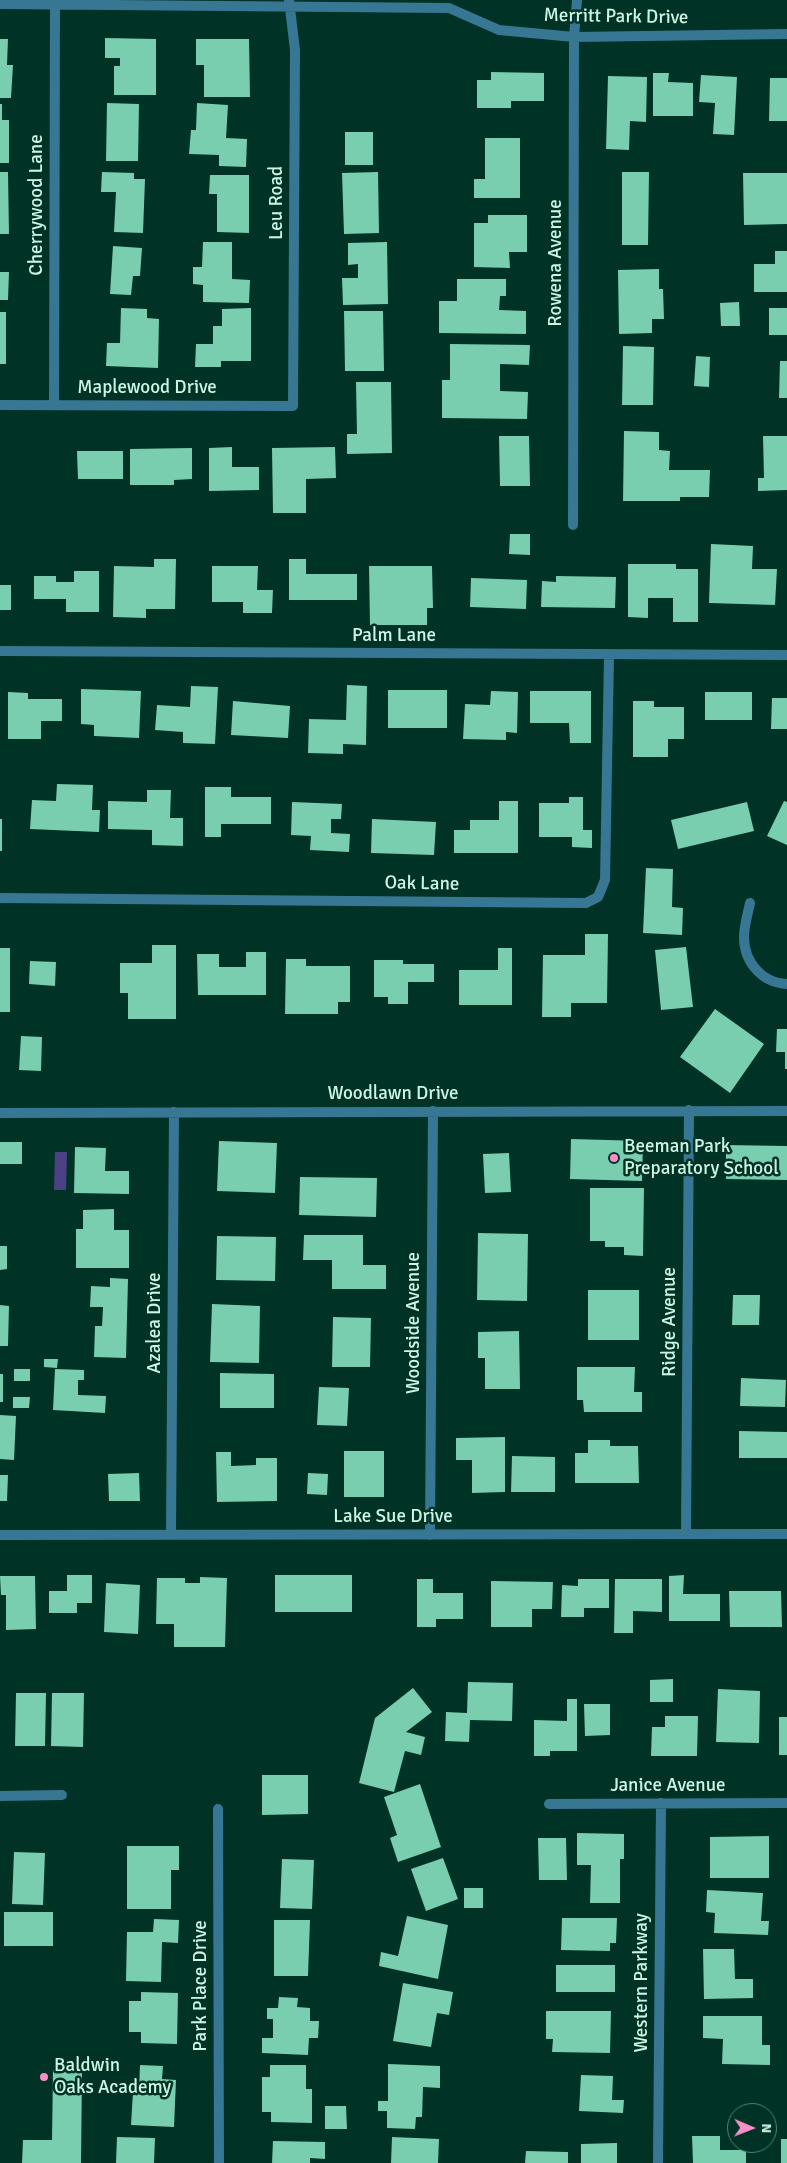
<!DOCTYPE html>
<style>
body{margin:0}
#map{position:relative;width:787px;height:2163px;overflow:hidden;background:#003325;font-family:Signika,sans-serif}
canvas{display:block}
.north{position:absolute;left:727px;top:2103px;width:50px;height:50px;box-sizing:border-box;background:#003325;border:1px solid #528171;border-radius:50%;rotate:91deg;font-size:14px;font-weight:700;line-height:20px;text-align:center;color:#ccf5e4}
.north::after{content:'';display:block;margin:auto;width:18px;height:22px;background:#fa8fc7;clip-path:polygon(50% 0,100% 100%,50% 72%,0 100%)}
</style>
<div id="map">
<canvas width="787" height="2163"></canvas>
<div class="north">N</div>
</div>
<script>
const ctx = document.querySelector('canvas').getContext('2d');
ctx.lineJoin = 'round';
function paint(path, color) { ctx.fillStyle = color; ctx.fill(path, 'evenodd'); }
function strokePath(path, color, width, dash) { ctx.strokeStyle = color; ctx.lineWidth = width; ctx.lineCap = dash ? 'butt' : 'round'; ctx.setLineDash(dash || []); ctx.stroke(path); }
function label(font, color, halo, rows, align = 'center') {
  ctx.font = font + ' Signika,sans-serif'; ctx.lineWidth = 5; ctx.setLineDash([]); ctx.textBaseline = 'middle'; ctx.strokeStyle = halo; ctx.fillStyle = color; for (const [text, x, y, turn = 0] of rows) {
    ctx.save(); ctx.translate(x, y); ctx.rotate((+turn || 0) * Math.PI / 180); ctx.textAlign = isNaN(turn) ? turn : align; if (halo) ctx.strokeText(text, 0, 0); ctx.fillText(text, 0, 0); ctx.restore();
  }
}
paint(new Path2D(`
 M55,1152H67L66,1190H54Z`), '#4c4086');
paint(new Path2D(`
 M105,38L156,39V95H114V66H120V58H105Z
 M0,39H8L7,65H13L11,98H0Z
 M196,39H249L250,97H204V65H196Z
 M491,72L544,73V101H511V108H477V80H491Z
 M653,73H669L668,82L693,83V116H653Z
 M701,75L737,77L734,135L713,134L715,103L699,102Z
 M608,76L647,77L646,122L630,121L629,150L606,149Z
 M770,78H787V121H769Z
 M107,103L139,104L138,161H106Z
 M197,103L228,105L226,138L247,139L246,167L219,166V155L189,154L191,130H196Z
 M0,104H2V120H9V163H0Z
 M345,132H373V165H345Z
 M485,138H520V198H474V179H485Z
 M0,172H8L9,234H0Z
 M102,172L134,173V179H145L143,233L114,232L116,192H101Z
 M378,172L379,233L344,234L342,173Z
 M622,172H649L648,245H622Z
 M743,173H787V224L744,225Z
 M210,175H249V233L217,232V194H209Z
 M488,215H527V252H509L510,268L474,267V223H488Z
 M203,242H232V279L250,280L249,303L203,302V285L193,284V267H202Z
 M387,242L388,304L343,305L342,278H358V264L348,265V243Z
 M113,246L142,248L140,276H133L131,295L110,294Z
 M775,251H787V292H754V264H775Z
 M659,269V289H663L664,319H652V333L619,334L618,270Z
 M0,272H9L8,300H0Z
 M457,279H506V296H500L499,310L526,311V334L439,333V301H457Z
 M739,302L740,326H721L720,303Z
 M121,308L147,309V318L159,319L158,368L106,366L107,343H120Z
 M251,308V361H221V367H195L196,344H213V326H222V309Z
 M769,308H787V335H769Z
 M344,311H383L384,371H345Z
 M0,312H6V364H0Z
 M450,344L530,345L529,365L500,364V391L528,392L527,419L442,418V380H450Z
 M623,346L654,347L653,405H622Z
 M696,356L710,357L709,387L694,386Z
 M780,361H787V398H779Z
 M356,382H391L392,453L347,454V434H357Z
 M624,431L659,432V450L670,451L669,470H710L709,497H680V501H623Z
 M499,436H529L530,486H500Z
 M763,436H787V490L758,491V478H764Z
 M232,447V467H259V490L209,491V448Z
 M335,447L336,478L306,479V513H273L272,448Z
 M192,448V479L174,480V485H130V449Z
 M77,451H123V479H78Z
 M510,534H530V555L509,554Z
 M711,544L753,546L752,569H777L775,605L709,603Z
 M154,559H176L175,609H146V618L113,617L114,566L154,567Z
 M289,559H306V574H357V600H289Z
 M628,564H676V569H698V622H673V598H648V618L628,617Z
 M212,566H258L257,590H273L272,613H243V602H212Z
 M369,566H432L433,608H427V625H370Z
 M74,571H99V612H66V599H34V576H56V582H74Z
 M556,576L616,577L615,608L541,607L542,581L556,582Z
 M471,578L527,580L526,609L470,607Z
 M0,585H11V610H0Z
 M347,685L367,686L366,745L343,744V754L308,753L309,719L346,720Z
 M191,686L218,687L215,744L183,743V732L155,730L157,705L190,707Z
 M81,689L141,691L139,738L94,736V725L81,724Z
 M388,690H447V728H388Z
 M491,691L518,692L517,733L506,732V740L463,739L465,704L490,705Z
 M530,691H591V743H570L569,723H530Z
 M8,692L28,693V699H62V721H41V739H8Z
 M705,692H752V720H705Z
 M772,698H787V729H771Z
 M233,701L290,706L288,738L231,735Z
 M633,701H654V707H684V739H668V757H633Z
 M57,784L93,785L92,810H100L99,832L30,829L32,800L56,801Z
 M205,787H231V797H271V824H221V837H205Z
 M147,790H171L170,818H183V846L152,845V830L108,829V801L147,802Z
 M569,797H583V830H592V848L572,847V837H539V803H569Z
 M499,801H518V853H454V830H470V820H499Z
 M784,801L787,802V845L767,836Z
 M292,802L342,804L341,819H331V833L350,834L349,852L310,850L311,836L291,835Z
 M747,802L754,831L678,849L671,820Z
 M0,819H2V851H0Z
 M372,819L436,822L434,855L371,853Z
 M646,868L673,869L672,907L683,908L682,935L643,933Z
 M585,934H608L607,1003H571V1017H542L543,955H585Z
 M152,945H176V1019H128V993H120V963H152Z
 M686,947L693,1007L661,1010L655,950Z
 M0,948H10V1012H0Z
 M498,948H512V1005H459V970H498Z
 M246,952H266V995H198L197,954H219V967H246Z
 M286,959H306V966H350V1002H338V1014H285Z
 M374,960H403V964H434V982H408V1004H388V997H374Z
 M30,961L56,962L55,986L29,984Z
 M715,1009L764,1044L730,1093L680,1057Z
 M777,1029H787V1069H785V1052H776Z
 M21,1036L42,1037L41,1071L19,1070Z
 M571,1139L643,1141L642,1181L570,1179Z
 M219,1141L277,1143L275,1193L217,1191Z
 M0,1142H22V1164H0Z
 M726,1145L787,1146V1180L726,1179Z
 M75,1147L106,1148L105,1171H129V1194L74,1193Z
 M509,1153L511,1192L485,1193L483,1154Z
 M300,1177L377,1178L376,1217L299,1215Z
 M590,1188H644L643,1256L624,1255V1247H605V1241H590Z
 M114,1209V1230H129V1268H76V1229H83V1210Z
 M478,1233L528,1234L527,1301L477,1300Z
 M304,1235H363V1265H386V1289H332V1260H303Z
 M217,1236L276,1237L275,1281L216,1280Z
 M0,1246H7V1269L0,1270Z
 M110,1278L128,1279L126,1358L94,1357L95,1326H102L103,1307H90L91,1286L110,1287Z
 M588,1290H639V1340H588Z
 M733,1295H760L759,1325H732Z
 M212,1304L260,1306L259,1363L210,1362Z
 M0,1305L9,1306L8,1346H0Z
 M333,1317L371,1318L370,1367H332Z
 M519,1331L520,1389H485V1358H478V1332Z
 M44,1359H58L57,1368L44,1367Z
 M577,1367H635L634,1392H642V1412H584L583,1400H577Z
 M14,1369H30V1381H14Z
 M55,1369L84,1370V1380H78V1395L106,1396L105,1413L53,1410Z
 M220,1373L274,1374V1408H220Z
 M0,1374H3V1402H0Z
 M741,1378L786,1380L785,1407L740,1406Z
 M319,1387L349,1388L347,1426L317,1425Z
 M13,1397H30L29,1408H13Z
 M0,1415L16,1416L14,1460L0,1459Z
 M739,1431L787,1432V1458H739Z
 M505,1437V1492L472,1493V1460H456V1438Z
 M588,1440H610V1446H638L639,1483H575V1453H588Z
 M344,1451H384V1497H344Z
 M216,1452H231V1466L256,1465V1458H277V1501L217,1502Z
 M512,1456L555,1457V1492H511Z
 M139,1473L140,1501H109L108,1474Z
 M308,1473L328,1474L327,1495L307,1494Z
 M0,1475H8L7,1501H0Z
 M67,1575H92V1603H77V1613H49V1591H67Z
 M275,1575H352V1612H275Z
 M684,1575L683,1594H720V1621H669V1576Z
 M0,1576H35L36,1629L6,1630V1595H1Z
 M200,1577L227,1578L225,1647H174V1624H156L157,1578H185V1583H200Z
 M417,1579H433V1593H463V1619H436V1627H417Z
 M578,1579H609V1608H584V1617H561L562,1585L578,1586Z
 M615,1579H662V1612L633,1611V1633H614Z
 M491,1581L553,1582L552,1609H532V1627H491Z
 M106,1583L140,1585L138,1634L104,1632Z
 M729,1591H781L782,1627H730Z
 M673,1679V1702H650V1680Z
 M468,1682L513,1683L512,1721L470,1720L469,1742L445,1741L446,1712L467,1713Z
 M413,1688L432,1712L406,1732L425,1737L421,1755L405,1751L394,1792L359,1783L375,1718Z
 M718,1689L760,1691L759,1743L716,1742Z
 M16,1693H46L45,1746H15Z
 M52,1693H84L83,1747L51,1746Z
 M567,1699H577V1751H550V1756H534V1720L567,1721Z
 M584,1704H610V1735L585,1736Z
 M665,1716H698L697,1756H651L652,1727H665Z
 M779,1717H787V1755H779Z
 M262,1775H308V1814L262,1815Z
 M420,1784L441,1847L398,1862L390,1838L397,1835L384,1797Z
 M577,1833L624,1834V1859H620V1903H590L591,1865H577Z
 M769,1836V1878H710V1837Z
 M538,1838H566L567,1880H539Z
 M127,1846H179V1870H171V1909H127Z
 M14,1852L45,1853L43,1905L12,1904Z
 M443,1858L458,1899L426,1911L411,1869Z
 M282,1859L314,1860L312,1909L280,1908Z
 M464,1888H483V1908H464Z
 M707,1890L763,1893L761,1921H769L768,1935L714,1933L715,1913L706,1912Z
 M4,1912H53V1946H4Z
 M407,1916L448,1925L438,1979L379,1966L381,1952L398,1956Z
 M562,1918H617L616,1943H610V1951L561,1950Z
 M154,1919L179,1920L178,1943L162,1942L161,1982L126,1981L127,1932H153Z
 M274,1920H310L308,1976H274Z
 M703,1949H734L735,1979H753V1998L704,1999Z
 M556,1965H615V1992H556Z
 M403,1983L453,1992L449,2015L437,2013L431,2047L393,2041Z
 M141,1992L178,1993L177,2044L141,2043V2032H129V2001H141Z
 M279,1997L298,1998L297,2007L310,2008V2021H319L318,2038H309L308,2055L262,2053V2038H273V2019H267V2008H278Z
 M546,2011H611L610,2053L552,2052L553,2039H546Z
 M703,2016H762V2045H770V2065L722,2064L723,2039L703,2038Z
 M388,2064L440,2066V2088L423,2087L422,2117H416L415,2129L387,2128V2111H378V2101H388Z
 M140,2065L163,2066L162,2079L176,2080L174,2127L131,2125L133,2092H139Z
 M270,2065H306V2089H312V2123L271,2122V2112H262V2077H270Z
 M53,2070L82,2071L81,2163H22L23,2140H52Z
 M581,2075L613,2076L612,2100H624L623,2113L579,2111Z
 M325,2106H346L347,2129H325Z
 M692,2136H720V2150H746V2163H693Z
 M117,2137L155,2138L154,2163H116Z
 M392,2137L439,2139L438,2163H391Z
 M781,2139H787V2163H781Z
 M273,2141L325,2142V2159L310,2158V2163H272Z
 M617,2143V2163H581V2144Z
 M526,2151L568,2152V2163H525Z`), '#78ceae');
strokePath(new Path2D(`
 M0,4L449,8L499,30L574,37L787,34
 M0,405L293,406L295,50L289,0
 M54,405L55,5
 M573,525L574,37L577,0
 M0,651L787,655
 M0,898L586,903L598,897L605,880L609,655
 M750,903C748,913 744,926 744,937C744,962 762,983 787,984
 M0,1113L787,1111
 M686,1533L689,1110
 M0,1535L787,1534
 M171,1535L174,1112
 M430,1535L433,1111
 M0,1796L62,1795
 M549,1804L787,1803
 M218,1809L219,2163
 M658,2163L661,1803`), '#377793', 10);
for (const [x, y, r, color] of [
 [614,1158,5,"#fa8fc7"],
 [44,2077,5,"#fa8fc7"]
]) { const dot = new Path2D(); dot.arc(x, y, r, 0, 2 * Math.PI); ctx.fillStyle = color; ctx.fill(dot); strokePath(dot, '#003325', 2); }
label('19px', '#ccf5e4', '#003325', [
 ["Merritt Park Drive",616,17,1],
 ["Leu Road",277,203,-90],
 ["Cherrywood Lane",37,205,-90],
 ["Rowena Avenue",556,263,-90],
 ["Maplewood Drive",147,388],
 ["Palm Lane",394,636],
 ["Oak Lane",422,884,1],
 ["Woodlawn Drive",393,1094],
 ["Ridge Avenue",670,1322,-90],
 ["Azalea Drive",155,1323,-90],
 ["Woodside Avenue",414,1323,-90],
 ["Lake Sue Drive",393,1517],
 ["Janice Avenue",668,1786],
 ["Western Parkway",642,1983,-90],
 ["Park Place Drive",201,1986,-90]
]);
label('19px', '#ccf5e4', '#003325', [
 ["Beeman Park",624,1147],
 ["Preparatory School",624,1169],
 ["Baldwin",54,2066],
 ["Oaks Academy",54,2088]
], 'left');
</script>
